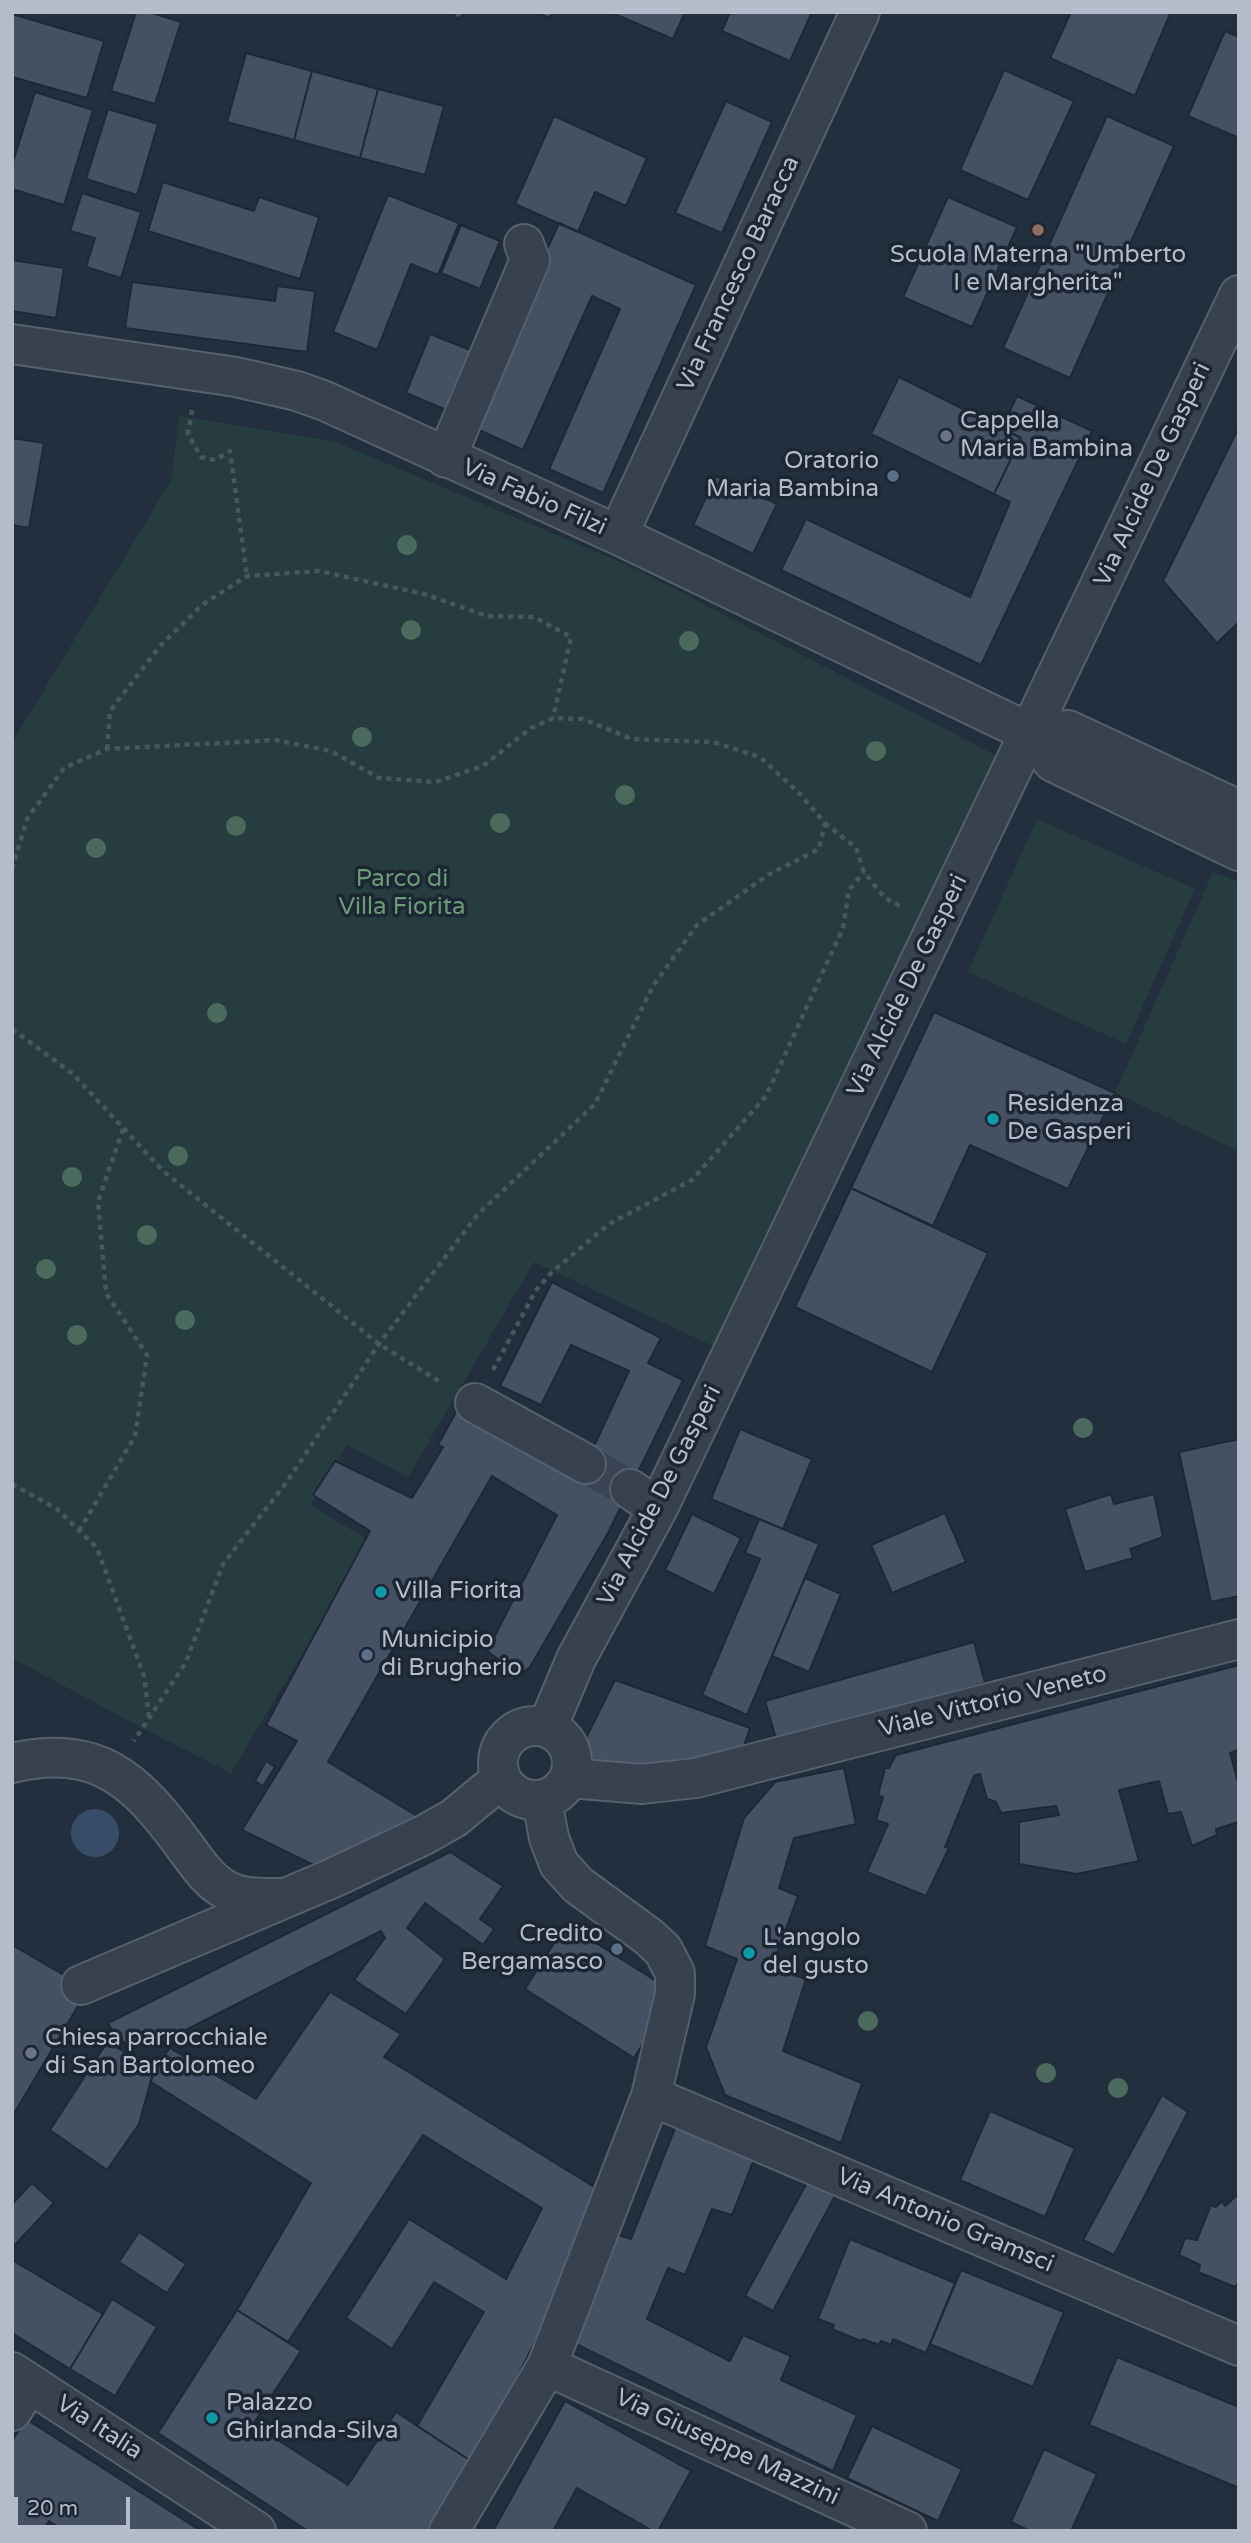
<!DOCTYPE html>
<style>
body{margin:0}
#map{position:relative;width:1251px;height:2543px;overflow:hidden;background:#242f3e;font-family:"Varela Round",sans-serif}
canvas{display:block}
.frame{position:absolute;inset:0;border:14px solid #b4bcc9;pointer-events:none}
.scale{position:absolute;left:14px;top:2497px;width:116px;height:32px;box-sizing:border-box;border:4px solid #b4bcc9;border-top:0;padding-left:9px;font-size:21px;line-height:24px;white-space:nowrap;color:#b4bcc9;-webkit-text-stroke:5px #1d2633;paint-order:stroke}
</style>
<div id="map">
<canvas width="1251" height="2543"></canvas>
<div class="frame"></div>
<div class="scale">20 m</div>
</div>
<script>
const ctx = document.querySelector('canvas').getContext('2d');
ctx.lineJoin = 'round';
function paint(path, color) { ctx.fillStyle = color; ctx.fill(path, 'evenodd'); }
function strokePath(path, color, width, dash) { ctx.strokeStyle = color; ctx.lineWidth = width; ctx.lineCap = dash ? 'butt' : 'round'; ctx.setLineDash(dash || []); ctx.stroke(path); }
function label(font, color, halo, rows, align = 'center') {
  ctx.font = font + ' "Varela Round",sans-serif'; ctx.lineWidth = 7; ctx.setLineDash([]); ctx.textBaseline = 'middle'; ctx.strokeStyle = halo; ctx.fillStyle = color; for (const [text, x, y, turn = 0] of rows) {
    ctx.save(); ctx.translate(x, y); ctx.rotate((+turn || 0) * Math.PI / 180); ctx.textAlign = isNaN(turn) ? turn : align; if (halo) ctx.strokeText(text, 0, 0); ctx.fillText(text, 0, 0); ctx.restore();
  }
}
paint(new Path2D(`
 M179,416L333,441L630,566L1003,759L717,1348L534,1262L408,1477L347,1445L310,1505L370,1541L231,1773L142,1728L12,1658V743L171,480Z
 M1037,819L1195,889L1126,1044L968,972Z
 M1213,872L1239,882V1151L1115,1093Z`), '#263c3f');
paint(new Path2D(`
 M71 1833a24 24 0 1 1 48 0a24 24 0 1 1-48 0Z`), '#394c67');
const building = new Path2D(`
 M136,12H149L181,22L155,104L111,91Z
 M453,12H467L457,19Z
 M535,12H552L550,18Z
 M610,12H685L673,39Z
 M730,12H812L790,61L722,31Z
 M1071,12H1171L1135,96L1050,58Z
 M12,14L104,41L87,98L12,77Z
 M1225,31L1239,37V138L1188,116Z
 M246,53L312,71L294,140L227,122Z
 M1004,70L1074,101L1028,200L960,170Z
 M312,71L378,89L360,158L294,140Z
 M378,89L444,106L425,175L360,158Z
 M35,92L93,110L64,205L12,189V165Z
 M726,101L772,122L722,233L675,213Z
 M108,109L158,124L137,195L86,179Z
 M554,116L647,158L626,206L595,192L578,232L515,204Z
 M1107,116L1174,146L1070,378L1003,348Z
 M163,182L254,211L259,197L319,217L300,279L148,231Z
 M82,193L141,212L121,278L86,267L95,238L70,231Z
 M388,195L459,223L438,275L411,264L377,350L333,332Z
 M948,197L1017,227L972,327L903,297Z
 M559,223L696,285L603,493L549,469L620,309L592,296L523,450L468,425Z
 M461,225L500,241L480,289L441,273Z
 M12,260L64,268L56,318L12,311Z
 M132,282L275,301L277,286L315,291L307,352L125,328Z
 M430,334L475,352L451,412L406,393Z
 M899,377L1021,438L994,494L871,434Z
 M1017,396L1092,431L981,665L781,570L806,519L970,597L1010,502L994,494L1021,438L1002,428Z
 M1239,427V622L1217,643L1163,581Z
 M12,438L44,443L29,528L12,525Z
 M716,476L777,504L753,554L693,525Z
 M934,1012L1115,1093L1068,1189L970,1145L933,1226L851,1188Z
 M851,1188L988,1253L932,1372L795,1307Z
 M552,1282L661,1338L648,1363L683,1380L608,1533L530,1667L520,1675L487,1651L557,1515L492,1476L328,1762L417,1816L332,1874L242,1830L297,1741L266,1725L370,1531L313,1495L335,1461L412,1498L443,1447L438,1445L461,1403L582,1472L629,1371L571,1345L541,1405L500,1386Z
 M740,1429L812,1459L783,1529L711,1499Z
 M1239,1439V1596L1211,1602L1179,1452Z
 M1111,1494L1114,1504L1154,1494L1163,1537L1130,1549L1133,1558L1085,1572L1065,1509Z
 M945,1513L966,1562L892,1593L871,1545Z
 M692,1514L741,1538L714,1594L665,1570Z
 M759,1519L819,1544L747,1715L702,1695L760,1559L745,1553Z
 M805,1578L841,1594L809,1672L772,1656Z
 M974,1642L985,1683L777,1742L765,1701Z
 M1239,1665V1750L1230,1753L1239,1786V1822L1216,1829L1217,1835L1192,1846L1181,1812L1168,1814L1159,1781L1119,1790L1139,1861L1077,1874L1019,1864V1822L1059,1815L1056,1806L1001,1813L996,1802L987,1799L980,1774L974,1776L945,1847L949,1848L926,1896L867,1872L888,1824L876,1820L883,1797L878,1795L885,1768H889L896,1755Z
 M615,1680L750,1728L740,1758L589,1771L578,1754Z
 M266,1761L275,1767L263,1786L255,1781Z
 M844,1768L856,1824L794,1838L779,1888L798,1896L772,1967L806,1979L783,2051L862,2083L841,2143L725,2095L706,2047L737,1959L705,1946L744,1818L775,1782Z
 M450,1852L503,1886L480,1919L494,1929L483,1945L425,1903L407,1928L445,1959L406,2014L354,1980L385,1938L381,1931L154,2046L147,2043L130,2048L113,2032L108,2023Z
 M566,1924L675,1993L634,2058L525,1989Z
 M12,1945L88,1989L12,2117Z
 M330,1992L401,2034L384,2057L599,2190L539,2334L474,2463L417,2426L484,2312L434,2282L392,2349L346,2318L409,2219L506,2279L542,2208L423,2135L288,2342L237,2310L311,2183L151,2082L154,2069L170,2048L256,2099Z
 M107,2042L154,2069L139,2124L107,2170L50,2130Z
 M1162,2095L1188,2112L1114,2255L1083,2240Z
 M990,2111L1075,2148L1045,2217L960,2180Z
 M678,2121L756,2154L732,2215L712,2209L685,2275L668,2268L647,2319L730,2361L743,2335L791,2356L781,2380L857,2415L833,2471L570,2341L614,2234L631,2239Z
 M808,2181L835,2196L773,2311L745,2296Z
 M32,2183L54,2203L12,2248V2204Z
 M1236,2196L1239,2197V2282L1235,2287L1198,2272L1200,2265L1179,2255L1185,2238L1197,2240L1211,2205L1216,2207L1222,2201L1225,2206Z
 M139,2232L186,2264L167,2293L119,2262Z
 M850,2239L955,2283L926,2353L893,2339L891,2345L881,2341L879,2345L863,2339L861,2341L832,2329L834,2325L818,2319Z
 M12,2260L103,2314L70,2369L12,2333Z
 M961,2270L1064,2312L1033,2387L930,2344Z
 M112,2299L157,2327L115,2396L70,2369Z
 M237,2310L301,2351L253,2424L348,2485L396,2412L474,2463L431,2531H308L158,2433Z
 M1117,2357L1239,2407V2488L1089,2425Z
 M565,2401L691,2471L658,2531H653L577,2488L553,2531H493Z
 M26,2419L201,2531H63L49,2521L43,2531H12V2441Z
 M872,2426L962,2469L938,2521L847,2478Z
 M1044,2449L1097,2474L1071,2531H1030L1011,2522Z`);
paint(building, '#455162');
strokePath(building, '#1f2835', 2);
strokePath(new Path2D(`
 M586,1464L630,1489`), '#3a4453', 38, [38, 19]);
const minor = new Path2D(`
 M12,344L236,377L297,391L325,401L618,535L1030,733L1053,762L1239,851
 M446,458L530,260L524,244
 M618,535L860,12
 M1030,733L1068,730L1239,810
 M475,1403L586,1464
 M630,1489L658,1508
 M498 1763a37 37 0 1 1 74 0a37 37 0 1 1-74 0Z
 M547,1728L576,1659L658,1508L1239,295
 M12,1763C97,1743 136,1780 183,1844C196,1861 207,1880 226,1890C243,1899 261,1898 279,1898
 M570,1778L642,1784L696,1778L1239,1639
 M81,1985L335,1877L424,1835L454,1818L501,1779
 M651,2096L1239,2346
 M547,2366L907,2531
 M12,2372L256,2531
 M12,2411L29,2383
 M449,2531L547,2366L651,2096L675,1994V1973L663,1950L649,1937L578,1885L559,1864L549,1838L542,1800`);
strokePath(minor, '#565f6c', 42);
strokePath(new Path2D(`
 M192,410L188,434L201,457L215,460L230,451L247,576
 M107,749L110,711L161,645L202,605L247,576L319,571L424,594L487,616L534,617L571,637L553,718
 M825,823L856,848L864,872L885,898L902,907
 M12,869L27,819L64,768L107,749L275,740L331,751L379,778L436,782L483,766L531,728L553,718L583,719L632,739L713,742L760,757L800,794L825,823L819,849L768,875L697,925L653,986L595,1104L478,1214L379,1344L286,1483L223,1564L186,1662L134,1741
 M12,1029L73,1074L163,1171L379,1344L442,1383
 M493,1370L536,1290L552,1272L609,1224L692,1180L766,1096L843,928L849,890L864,872
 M12,1484L57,1509L97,1548L144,1676L149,1716
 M79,1531L135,1436L147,1355L106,1293L98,1202L123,1129`), '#44595c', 4.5, [5, 5]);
strokePath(minor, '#38414e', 38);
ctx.fillStyle = '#4b6a5d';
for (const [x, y] of [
 [407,545],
 [411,630],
 [689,641],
 [362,737],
 [876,751],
 [625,795],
 [500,823],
 [236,826],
 [96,848],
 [217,1013],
 [178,1156],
 [72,1177],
 [147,1235],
 [46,1269],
 [185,1320],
 [77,1335],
 [1083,1428],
 [868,2021],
 [1046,2073],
 [1118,2088]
]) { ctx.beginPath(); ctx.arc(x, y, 10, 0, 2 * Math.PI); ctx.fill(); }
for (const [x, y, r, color] of [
 [1038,230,7,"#8d6e63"],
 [946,436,7,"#6b7280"],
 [893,476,7,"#5c6f8a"],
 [993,1119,7,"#0f9aa8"],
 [381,1592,7,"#0f9aa8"],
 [367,1655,7,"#5c6f8a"],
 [617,1949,7,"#5c6f8a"],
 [749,1953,7,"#0f9aa8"],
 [31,2053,7,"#6b7280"],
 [212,2418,7,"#0f9aa8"]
]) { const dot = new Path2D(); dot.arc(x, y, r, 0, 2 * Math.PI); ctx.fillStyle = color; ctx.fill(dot); strokePath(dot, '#1d2633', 2.5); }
label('24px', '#b4bcc9', '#1d2633', [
 ["Scuola Materna \"Umberto",1038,256,"center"],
 ["I e Margherita\"",1038,284,"center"],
 ["Cappella",960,422],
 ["Maria Bambina",960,450],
 ["Oratorio",879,462,"right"],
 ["Maria Bambina",879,490,"right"],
 ["Residenza",1007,1105],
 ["De Gasperi",1007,1133],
 ["Villa Fiorita",395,1592],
 ["Municipio",381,1641],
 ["di Brugherio",381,1669],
 ["Credito",603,1935,"right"],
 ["Bergamasco",603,1963,"right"],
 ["L'angolo",763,1939],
 ["del gusto",763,1967],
 ["Chiesa parrocchiale",45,2039],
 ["di San Bartolomeo",45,2067],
 ["Palazzo",226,2404],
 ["Ghirlanda-Silva",226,2432]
], 'left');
label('24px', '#b4bcc9', '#1d2633', [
 ["Via Francesco Baracca",739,274,-65],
 ["Via Alcide De Gasperi",1153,475,-65],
 ["Via Fabio Filzi",534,498,24],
 ["Via Alcide De Gasperi",908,986,-64],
 ["Via Alcide De Gasperi",660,1496,-63],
 ["Viale Vittorio Veneto",993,1702,-14],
 ["Via Antonio Gramsci",945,2221,23],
 ["Via Italia",99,2428,33],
 ["Via Giuseppe Mazzini",727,2448,25]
]);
label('24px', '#6b9a76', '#1d2633', [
 ["Parco di",402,880],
 ["Villa Fiorita",402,908]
]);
</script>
